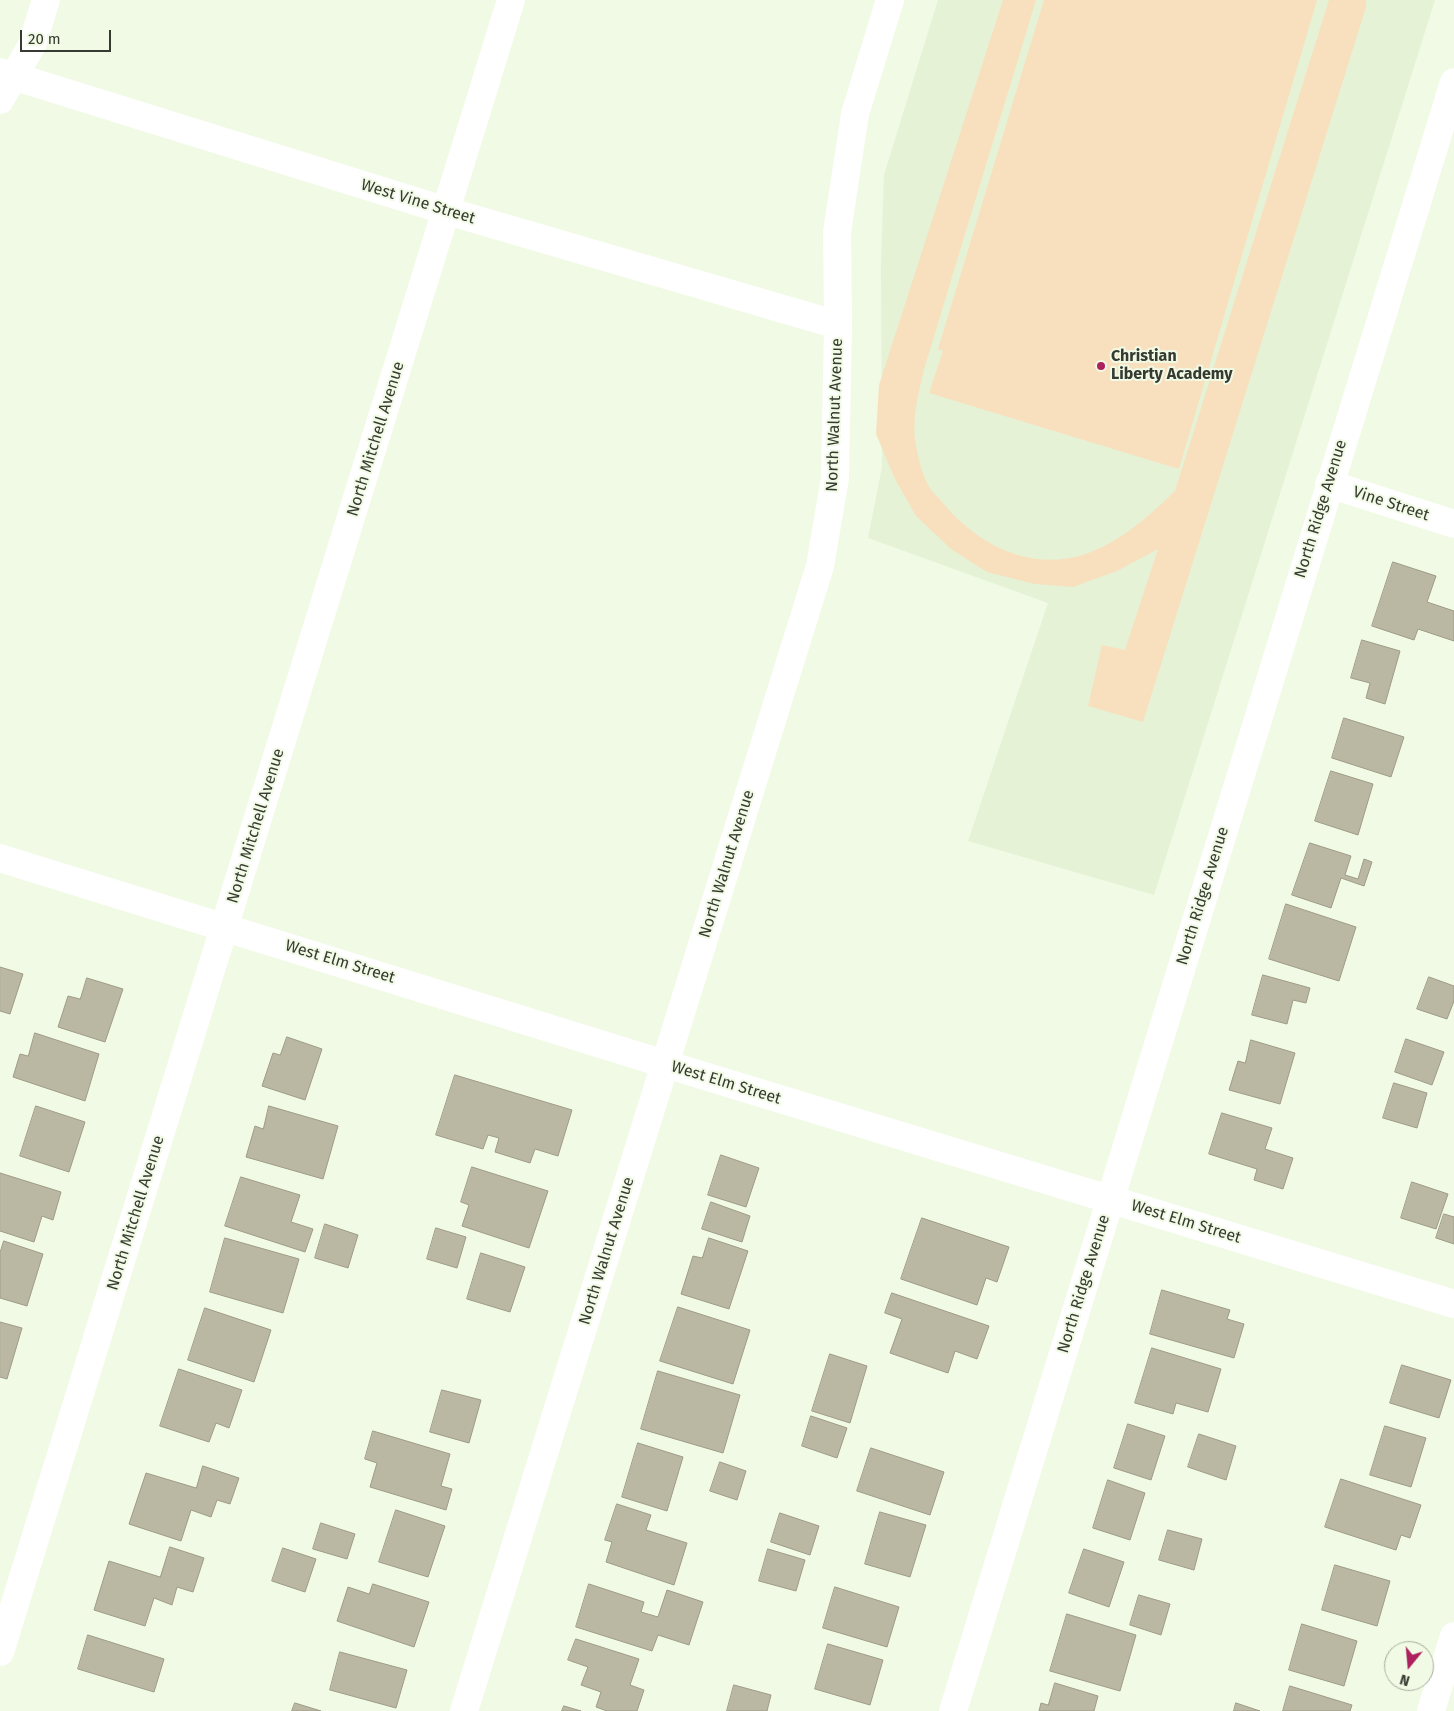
<!DOCTYPE html>
<style>
body{margin:0}
#map{position:relative;width:1454px;height:1711px;overflow:hidden;background:#f1fae5;font-family:"Fira Sans",sans-serif}
canvas{display:block}
.north{position:absolute;left:1384px;top:1641px;width:50px;height:50px;box-sizing:border-box;background:#f1fae5;border:1px solid #a6ad9d;border-radius:50%;rotate:197deg;font-size:14px;font-weight:700;line-height:20px;text-align:center;color:#363a31}
.north::after{content:'';display:block;margin:auto;width:18px;height:22px;background:#ad215f;clip-path:polygon(50% 0,100% 100%,50% 72%,0 100%)}
.scale{position:absolute;left:20px;top:30px;width:91px;height:22px;box-sizing:border-box;border:2px solid #363a31;border-top:0;padding-left:6px;font-size:15px;line-height:18px;white-space:nowrap;color:#363a31;-webkit-text-stroke:4px #f1fae5;paint-order:stroke}
</style>
<div id="map">
<canvas width="1454" height="1711"></canvas>
<div class="north">N</div>
<div class="scale">20 m</div>
</div>
<script>
const ctx = document.querySelector('canvas').getContext('2d');
ctx.lineJoin = 'round';
function paint(path, color) { ctx.fillStyle = color; ctx.fill(path, 'evenodd'); }
function strokePath(path, color, width, dash) { ctx.strokeStyle = color; ctx.lineWidth = width; ctx.lineCap = dash ? 'butt' : 'round'; ctx.setLineDash(dash || []); ctx.stroke(path); }
function label(font, color, halo, rows, align = 'center') {
  ctx.font = font + ' "Fira Sans",sans-serif'; ctx.lineWidth = 4; ctx.setLineDash([]); ctx.textBaseline = 'middle'; ctx.strokeStyle = halo; ctx.fillStyle = color; for (const [text, x, y, turn = 0] of rows) {
    ctx.save(); ctx.translate(x, y); ctx.rotate((+turn || 0) * Math.PI / 180); ctx.textAlign = isNaN(turn) ? turn : align; if (halo) ctx.strokeText(text, 0, 0); ctx.fillText(text, 0, 0); ctx.restore();
  }
}
paint(new Path2D(`
 M938,0H1435L1154,895L968,841L1048,603L868,538L882,467L881,264L884,175Z`), '#e5f2d5');
paint(new Path2D(`
 M1003,0H1036L925,366C919,391 911,419 916,445C918,457 922,474 928,485C931,491 938,497 942,502C974,541 1023,569 1075,557C1115,547 1146,519 1175,491L1329,0H1366V7L1143,722L1088,706L1102,645L1125,650L1158,549L1117,571L1073,587L1035,584L987,572L951,549L916,516L895,479L876,434L879,385Z
 M1044,0H1317L1179,469L929,393L943,351L938,349Z`), '#f8e0bf');
const building = new Path2D(`
 M1393,562L1436,576L1427,602L1454,611V641L1418,629L1414,640L1372,626Z
 M1362,640L1400,651L1385,704L1366,698L1370,683L1351,678Z
 M1344,718L1404,737L1391,777L1332,758Z
 M1331,771L1373,784L1358,835L1315,821Z
 M1310,843L1351,856L1345,875L1358,879L1364,859L1372,862L1364,886L1341,878L1331,908L1292,895Z
 M1286,904L1356,927L1339,981L1269,959Z
 M0,967L23,974L10,1014L0,1011Z
 M1263,975L1310,988L1306,1003L1293,1000L1287,1024L1252,1015Z
 M1429,977L1454,986V1001L1447,1019L1417,1009Z
 M87,978L123,989L105,1042L58,1027L68,996L80,999Z
 M35,1033L99,1054L85,1101L13,1077L20,1054L28,1056Z
 M287,1037L322,1049L305,1100L262,1086L273,1053L280,1055Z
 M1406,1039L1444,1052L1432,1085L1395,1072Z
 M1251,1040L1295,1053L1280,1104L1229,1090L1238,1061L1245,1063Z
 M455,1075L572,1110L558,1156L535,1149L530,1163L495,1152L499,1138L488,1135L483,1149L436,1135Z
 M1394,1083L1427,1093L1417,1128L1383,1118Z
 M36,1106L85,1122L69,1172L20,1156Z
 M269,1106L338,1126L323,1179L246,1157L255,1126L263,1129Z
 M1222,1113L1272,1128L1265,1149L1293,1158L1283,1189L1254,1180L1257,1169L1209,1154Z
 M721,1155L759,1168L746,1207L708,1195Z
 M472,1167L548,1191L529,1248L462,1226L469,1205L461,1202Z
 M0,1173L61,1192L53,1220L42,1216L34,1242L0,1231Z
 M241,1177L300,1195L291,1222L313,1229L305,1252L225,1226Z
 M1412,1182L1448,1194L1436,1229L1401,1218Z
 M711,1202L750,1216L742,1242L702,1229Z
 M1444,1214L1454,1217V1244L1436,1238Z
 M922,1218L1009,1247L997,1282L986,1278L977,1305L901,1279Z
 M325,1224L358,1235L348,1268L315,1258Z
 M436,1228L466,1237L457,1268L427,1259Z
 M225,1238L299,1259L283,1313L210,1292Z
 M709,1238L748,1251L729,1309L681,1294L693,1256L702,1258Z
 M4,1241L43,1254L27,1306L0,1298V1253Z
 M481,1253L525,1267L510,1312L467,1299Z
 M1162,1290L1230,1310L1227,1319L1244,1324L1234,1358L1150,1334Z
 M892,1293L989,1326L977,1359L955,1351L948,1373L890,1353L902,1319L885,1313Z
 M678,1307L750,1330L733,1384L660,1361Z
 M205,1308L271,1330L254,1382L188,1360Z
 M0,1322L22,1328L7,1379L0,1377Z
 M1152,1348L1221,1369L1208,1412L1176,1403L1173,1414L1135,1403Z
 M830,1354L867,1366L850,1423L812,1411Z
 M1402,1365L1451,1380L1439,1418L1390,1403Z
 M179,1369L242,1390L229,1428L216,1423L209,1442L160,1426Z
 M658,1371L740,1395L723,1453L641,1429Z
 M442,1390L481,1400L469,1443L430,1432Z
 M811,1416L847,1428L837,1458L802,1446Z
 M1128,1424L1165,1436L1151,1480L1114,1468Z
 M1385,1426L1426,1438L1411,1487L1370,1475Z
 M373,1431L450,1454L441,1486L452,1489L446,1510L370,1487L377,1463L365,1459Z
 M1199,1434L1236,1446L1226,1480L1188,1467Z
 M638,1443L683,1457L667,1511L622,1497Z
 M871,1448L944,1472L930,1515L857,1491Z
 M720,1462L746,1471L737,1500L710,1491Z
 M203,1466L239,1478L230,1504L217,1500L211,1517L191,1510L181,1541L129,1524L146,1473L196,1488Z
 M1341,1479L1421,1505L1410,1538L1401,1535L1396,1550L1325,1527Z
 M1108,1480L1145,1493L1130,1540L1093,1528Z
 M617,1504L651,1515L646,1530L687,1543L674,1585L606,1562L612,1542L605,1540Z
 M396,1510L445,1526L428,1577L379,1562Z
 M880,1512L926,1525L910,1577L865,1564Z
 M780,1513L819,1526L810,1555L771,1542Z
 M321,1523L355,1534L347,1559L313,1549Z
 M1168,1530L1202,1539L1194,1570L1159,1560Z
 M170,1547L204,1558L193,1592L177,1587L172,1605L154,1598L145,1626L94,1610L109,1561L160,1577Z
 M283,1548L316,1559L305,1592L272,1581Z
 M768,1549L805,1560L796,1591L759,1581Z
 M1084,1549L1124,1562L1109,1607L1069,1593Z
 M1335,1565L1390,1581L1377,1626L1322,1610Z
 M373,1584L429,1602L414,1647L337,1621L348,1587L369,1594Z
 M589,1584L644,1602L641,1612L658,1617L667,1590L703,1602L689,1645L658,1635L652,1651L576,1627Z
 M835,1587L899,1607L887,1647L823,1628Z
 M1139,1595L1170,1604L1161,1635L1130,1625Z
 M1067,1614L1136,1635L1120,1691L1050,1671Z
 M1302,1624L1357,1641L1344,1686L1289,1670Z
 M88,1635L164,1659L154,1692L78,1669Z
 M576,1639L639,1659L630,1685L644,1690L637,1711H607L596,1707L601,1692L581,1685L588,1667L568,1660Z
 M828,1644L883,1660L870,1705L815,1689Z
 M340,1652L407,1670L396,1708L330,1690Z
 M1055,1683L1098,1696L1094,1711H1039L1041,1703L1048,1705Z
 M734,1685L771,1695L767,1711H727Z
 M1290,1686L1352,1705L1350,1711H1283Z
 M295,1703L321,1711H292Z
 M1236,1703L1260,1711H1234Z
 M564,1706L581,1711H562Z`);
paint(building, '#bab8a2');
strokePath(building, '#9e9b86', 1);
strokePath(new Path2D(`
 M0,72L447,211L838,325
 M0,100L32,45L46,0
 M1329,484L1454,524
 M0,858L665,1064L1454,1304
 M0,1652L511,0
 M464,1711L665,1064
 M953,1711L1454,82
 M1431,1711L1454,1636`), '#fff', 28);
strokePath(new Path2D(`
 M665,1064L820,566L835,478L838,325L837,232L855,114L890,0`), '#fff', 28);
for (const [x, y, r, color] of [
 [1101,366,5,"#ad215f"]
]) { const dot = new Path2D(); dot.arc(x, y, r, 0, 2 * Math.PI); ctx.fillStyle = color; ctx.fill(dot); strokePath(dot, '#f1fae5', 2); }
label('16px', '#363a31', '#f1fae5', [
 ["West Vine Street",418,202,17],
 ["North Walnut Avenue",835,415,-88],
 ["North Mitchell Avenue",376,439,-73],
 ["Vine Street",1391,504,18],
 ["North Ridge Avenue",1321,509,-73],
 ["North Mitchell Avenue",256,826,-73],
 ["North Walnut Avenue",727,864,-73],
 ["North Ridge Avenue",1203,896,-73],
 ["West Elm Street",340,962,17],
 ["West Elm Street",726,1083,17],
 ["North Mitchell Avenue",136,1213,-73],
 ["West Elm Street",1186,1222,17],
 ["North Walnut Avenue",607,1251,-73],
 ["North Ridge Avenue",1084,1284,-73]
]);
label('bold 16px', '#363a31', '#f1fae5', [
 ["Christian",1111,357],
 ["Liberty Academy",1111,375]
], 'left');
</script>
